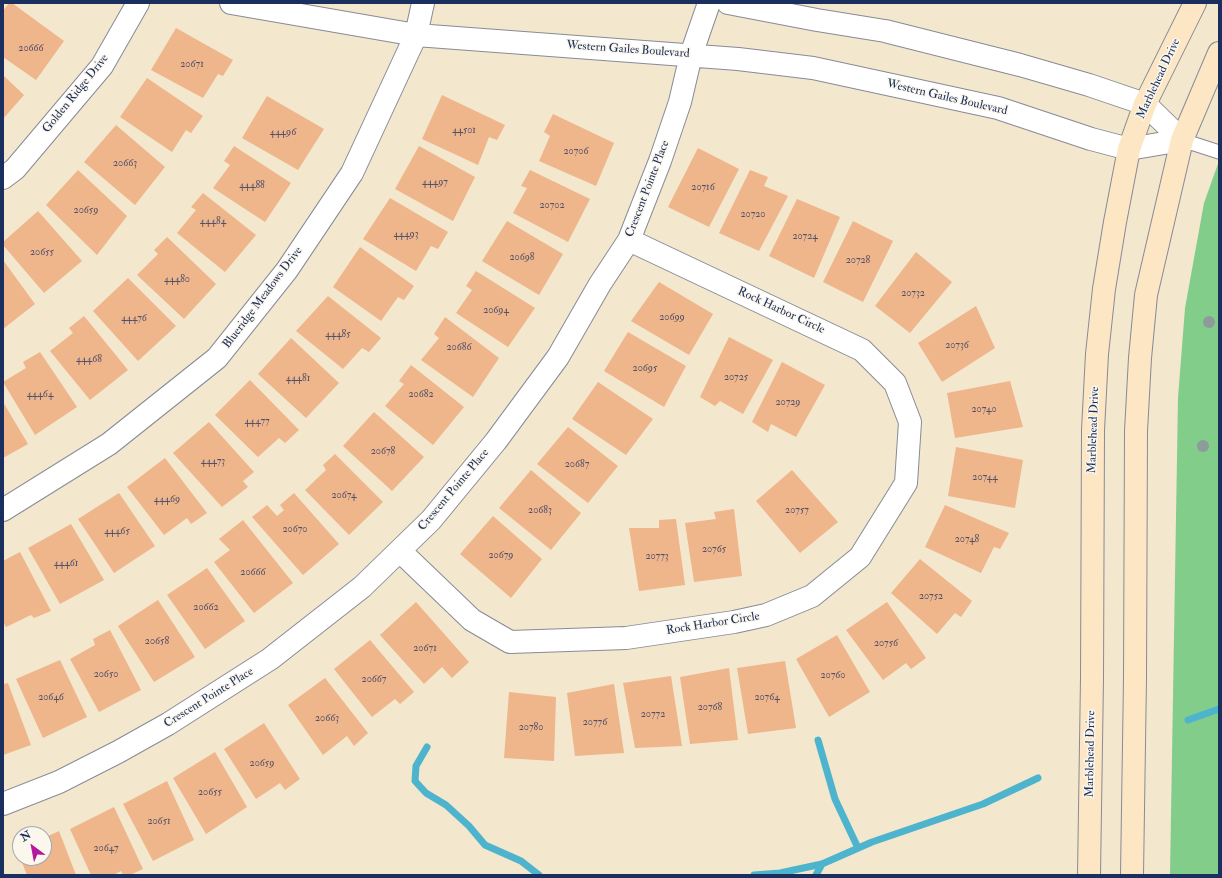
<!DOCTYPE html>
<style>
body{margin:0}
#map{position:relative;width:1222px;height:878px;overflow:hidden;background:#f3e7ce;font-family:"IM FELL Double Pica",serif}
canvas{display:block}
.frame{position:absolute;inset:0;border:4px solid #1b2f5e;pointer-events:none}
.north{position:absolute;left:12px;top:826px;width:40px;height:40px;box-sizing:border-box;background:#fbf7ec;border:1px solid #a1a7b3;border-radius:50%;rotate:328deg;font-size:11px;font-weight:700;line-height:16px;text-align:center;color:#1b2f5e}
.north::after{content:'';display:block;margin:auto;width:14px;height:18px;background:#b5179e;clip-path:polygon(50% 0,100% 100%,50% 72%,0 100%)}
</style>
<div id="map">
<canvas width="1222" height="878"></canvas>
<div class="frame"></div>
<div class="north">N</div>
</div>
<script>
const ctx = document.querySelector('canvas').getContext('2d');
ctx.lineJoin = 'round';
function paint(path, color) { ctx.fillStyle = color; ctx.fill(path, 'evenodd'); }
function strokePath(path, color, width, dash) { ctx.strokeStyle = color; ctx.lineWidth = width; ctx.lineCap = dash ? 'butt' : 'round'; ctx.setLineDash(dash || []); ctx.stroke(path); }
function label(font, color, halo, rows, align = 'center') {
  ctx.font = font + ' "IM FELL Double Pica",serif'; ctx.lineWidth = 3; ctx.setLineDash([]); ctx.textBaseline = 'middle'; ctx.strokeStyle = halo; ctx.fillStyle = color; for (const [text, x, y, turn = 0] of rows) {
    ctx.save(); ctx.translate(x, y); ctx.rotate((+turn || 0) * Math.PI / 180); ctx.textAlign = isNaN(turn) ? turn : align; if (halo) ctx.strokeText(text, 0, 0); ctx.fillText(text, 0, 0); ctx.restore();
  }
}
paint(new Path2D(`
 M1219,161V875H1170L1178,398L1185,308L1204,203Z`), '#82cd8a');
strokePath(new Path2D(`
 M1188,720L1219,709
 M818,740L835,799L858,848
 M427,747L416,766L415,781L426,793L446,805L469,826L485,845L521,861L539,875
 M754,875L780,873L822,864L872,842L983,804L1038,778
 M816,875L822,864`), '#4eb4cd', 7);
paint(new Path2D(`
 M9,3H12L64,41L36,80L3,57V11Z
 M176,28L233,60L223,76L218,74L203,98L151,70Z
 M3,75L24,95L3,119Z
 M147,78L203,116L191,133L186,130L172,152L120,117Z
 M442,95L505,125L497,140L489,137L478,165L422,139Z
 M267,96L324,129L298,170L242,138Z
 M553,114L614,143L596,186L539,161L550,136L544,132Z
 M116,125L165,167L135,205L84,162Z
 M234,146L291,183L265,222L213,188L230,165L224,161Z
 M419,146L475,177L453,221L395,189Z
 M698,148L739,169L709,227L668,207Z
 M78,170L127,216L97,255L46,205Z
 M530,170L590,199L568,242L513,213L527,188L521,186Z
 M750,170L768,177L764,186L788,196L759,251L719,233Z
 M203,193L256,235L225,272L177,233L196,210L191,207Z
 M390,198L448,232L438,249L431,246L416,271L363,239Z
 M797,199L840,217L814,278L769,256Z
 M38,211L82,261L44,293L3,245V242Z
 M507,221L563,254L539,295L482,261Z
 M853,221L893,241L863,302L823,282Z
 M167,237L216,284L184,319L137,275L158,254L154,250Z
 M360,247L414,286L404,300L398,297L381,321L333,287Z
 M916,252L952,282L910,333L875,306Z
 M3,260L35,304L3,329Z
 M476,271L535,308L508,347L456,313L472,290L466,286Z
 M128,278L176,326L138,361L93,311Z
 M659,282L713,314L689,355L631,321Z
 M328,296L381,338L369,352L362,348L343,369L296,331Z
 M976,306L995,348L942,382L918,343Z
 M84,316L128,370L90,400L50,351L73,333L69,328Z
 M445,317L499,358L473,397L421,360L439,338L434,334Z
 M628,332L686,366L664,407L604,371Z
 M729,337L773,360L743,414L720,401L715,406L700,397Z
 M291,338L339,383L306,418L258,374Z
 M40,352L77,407L35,435L3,382L26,368L23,362Z
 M782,362L825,385L796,437L771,424L768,432L752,422Z
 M411,365L464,407L433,445L385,406L404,384L399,381Z
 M250,380L299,430L285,443L279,438L258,457L215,415Z
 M1010,381L1023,427L955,438L947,393Z
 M598,382L653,419L626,455L572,419Z
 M3,402L28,444L3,458Z
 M374,412L424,457L392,491L343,446Z
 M209,422L254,472L243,481L248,487L222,507L173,453Z
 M568,427L618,466L588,503L537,464Z
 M956,447L1023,460L1015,508L948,496Z
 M335,454L383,502L349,535L305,490L326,470L323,465Z
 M165,458L207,513L191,524L187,518L164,535L127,487Z
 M531,470L581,513L551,550L499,508Z
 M792,470L838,522L800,553L756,501Z
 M119,493L155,546L114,573L78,519Z
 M294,493L339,544L303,575L252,517L267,505L277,516L284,510L280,505Z
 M945,505L1009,533L1000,549L994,547L981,573L925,547Z
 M734,509L742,576L694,582L685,523L716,519L714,512Z
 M493,516L542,559L511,598L460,554Z
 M676,519L685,585L639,591L629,528H659V520Z
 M243,520L293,583L254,613L214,562L230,550L219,539Z
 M71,524L104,580L60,604L28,548Z
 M20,552L51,611L34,618L31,615L6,627L3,622V561Z
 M920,559L972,601L961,617L955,613L937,634L891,593Z
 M207,568L245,621L205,649L167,595Z
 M158,600L195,657L154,682L118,626Z
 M416,602L469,662L452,678L442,667L424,684L380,635Z
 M887,602L926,658L911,669L906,663L883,680L846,630Z
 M110,630L141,690L99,712L70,659L95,645L93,639Z
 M837,635L870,692L829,717L796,659Z
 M370,640L414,692L400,704L395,699L372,717L334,669Z
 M60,660L87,717L43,738L16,679Z
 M785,661L796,728L748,734L737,668Z
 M729,668L738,740L690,744L680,677Z
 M671,676L682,746L635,748L623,683Z
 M325,678L368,733L354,746L347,736L323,755L288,705Z
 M3,681L4,684L8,683L31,745L3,755Z
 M614,684L624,753L575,756L567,693Z
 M509,692L556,697L554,761L504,758Z
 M264,723L300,779L285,790L280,783L256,799L224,749Z
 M215,752L247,807L206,834L173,778Z
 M167,781L194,840L153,861L123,804Z
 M114,807L143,869L130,875H123L121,871L113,875H91L70,829Z
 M59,831L76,875H27L17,850L20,848V858H44V838Z`), '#efb58b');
const lane = new Path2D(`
 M1182,140L1219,152`);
const street = new Path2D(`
 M231,3L416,35L738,59L813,68L998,108L1091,139L1129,149L1182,140
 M728,3L817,20L885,31L1020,65L1089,85L1145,104L1182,140
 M3,178L15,169L102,66L138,3
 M3,510L109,444L217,358L287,270L352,173L416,35L423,3
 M400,551L472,620L510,642L626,638L734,622L766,615L812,596L860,557L906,483L910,422L895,383L862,350L629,240
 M3,804L59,782L118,752L168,724L270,659L362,587L431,520L496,441L558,357L600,284L629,240L660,161L680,102L691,55L709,3`);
const secondary = new Path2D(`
 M1089,875L1092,678L1093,430L1097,354L1104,289L1115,222L1129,149L1145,104L1195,3
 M1132,875L1135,678L1136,431L1140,358L1146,295L1182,140L1219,53`);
strokePath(lane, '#878b96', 15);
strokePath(street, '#878b96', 24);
strokePath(secondary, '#878b96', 24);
strokePath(lane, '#fff', 13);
strokePath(street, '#fff', 22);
strokePath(secondary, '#fce6c4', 22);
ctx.fillStyle = '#8d9c98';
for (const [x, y] of [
 [1209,322],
 [1203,446]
]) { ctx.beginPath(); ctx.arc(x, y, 6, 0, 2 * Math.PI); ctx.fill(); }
label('10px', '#505069', null, [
 ["20666",31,49],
 ["20671",192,65],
 ["44501",464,131],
 ["44496",283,133],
 ["20706",576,152],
 ["20663",125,164],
 ["44497",435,183],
 ["44488",252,186],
 ["20716",703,188],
 ["20702",552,206],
 ["20659",86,211],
 ["20720",753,215],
 ["44484",213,222],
 ["44493",406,235],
 ["20724",805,237],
 ["20655",42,253],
 ["20698",522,258],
 ["20728",858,261],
 ["44480",177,280],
 ["20732",913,294],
 ["20694",496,311],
 ["20699",672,318],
 ["44476",134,319],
 ["44485",338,335],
 ["20736",957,346],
 ["20686",459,348],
 ["44468",89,360],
 ["20695",645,369],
 ["20725",736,378],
 ["44481",298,379],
 ["44464",40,395],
 ["20682",421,395],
 ["20729",788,403],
 ["20740",984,410],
 ["44477",257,422],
 ["20678",383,452],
 ["44473",213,462],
 ["20687",577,465],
 ["20744",985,478],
 ["20674",344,496],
 ["44469",167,500],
 ["20683",540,511],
 ["20757",797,511],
 ["20670",295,530],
 ["44465",117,532],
 ["20748",967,540],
 ["20765",714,550],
 ["20679",501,556],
 ["20773",657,557],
 ["44461",66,564],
 ["20666",253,573],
 ["20752",931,597],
 ["20662",206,608],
 ["20658",157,642],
 ["20756",886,644],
 ["20671",425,649],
 ["20650",106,675],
 ["20760",833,676],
 ["20667",374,680],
 ["20646",51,698],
 ["20764",767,698],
 ["20768",710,708],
 ["20772",653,715],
 ["20663",327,719],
 ["20776",595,723],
 ["20780",531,728],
 ["20659",262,764],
 ["20655",210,793],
 ["20651",159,822],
 ["20647",106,849]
]);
label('12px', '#1b2f5e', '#fbf7ec', [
 ["Western Gailes Boulevard",628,50,4],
 ["Marblehead Drive",1159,79,-65],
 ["Golden Ridge Drive",76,94,-51],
 ["Western Gailes Boulevard",947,98,13],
 ["Crescent Pointe Place",648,189,-69],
 ["Blueridge Meadows Drive",263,298,-53],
 ["Rock Harbor Circle",781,311,25],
 ["Marblehead Drive",1094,430,-88],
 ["Crescent Pointe Place",454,490,-50],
 ["Rock Harbor Circle",713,624,-9],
 ["Crescent Pointe Place",209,698,-32],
 ["Marblehead Drive",1091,754,-89]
]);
</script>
